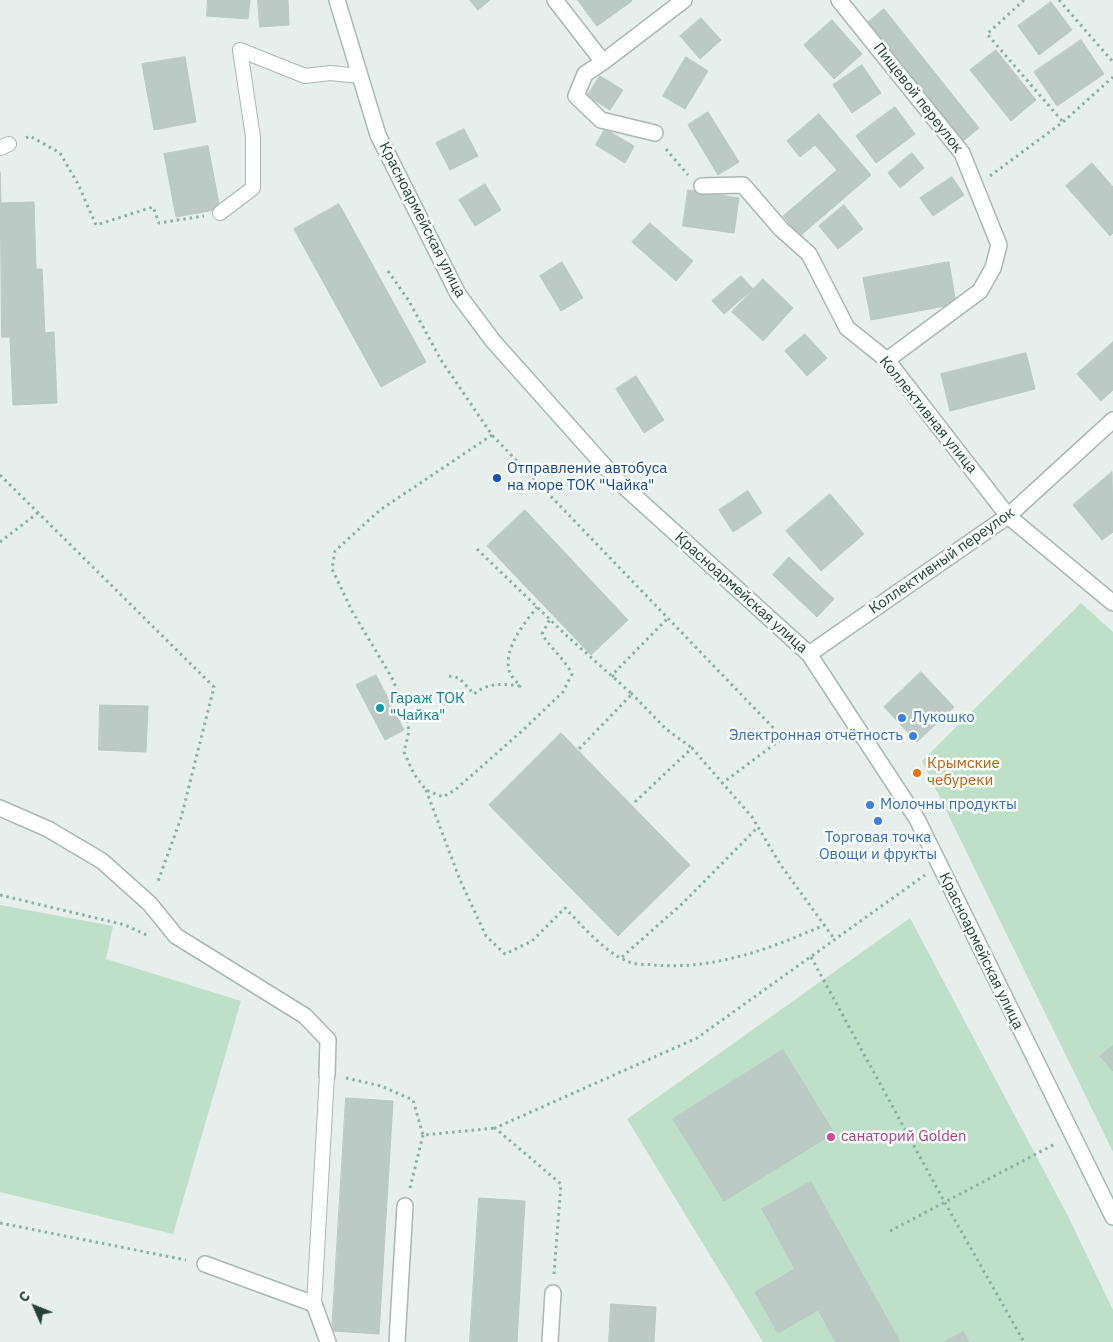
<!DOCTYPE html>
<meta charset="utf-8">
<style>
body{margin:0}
#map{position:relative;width:1113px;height:1342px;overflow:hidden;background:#e6efeb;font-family:"IBM Plex Sans",sans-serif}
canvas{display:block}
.north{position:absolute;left:10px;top:1282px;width:50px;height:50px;-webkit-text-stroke:4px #f7fbf9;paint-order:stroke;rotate:314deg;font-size:14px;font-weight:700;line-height:20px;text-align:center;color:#24423a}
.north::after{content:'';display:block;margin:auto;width:18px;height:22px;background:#24423a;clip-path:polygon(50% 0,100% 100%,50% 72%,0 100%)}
</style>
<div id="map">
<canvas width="1113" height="1342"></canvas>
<div class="north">С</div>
</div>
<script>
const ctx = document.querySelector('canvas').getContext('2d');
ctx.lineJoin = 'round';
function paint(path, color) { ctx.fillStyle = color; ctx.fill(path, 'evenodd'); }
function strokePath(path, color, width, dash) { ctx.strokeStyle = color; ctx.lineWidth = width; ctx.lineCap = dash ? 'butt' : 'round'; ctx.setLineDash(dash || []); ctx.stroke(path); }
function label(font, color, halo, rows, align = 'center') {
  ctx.font = font + ' "IBM Plex Sans",sans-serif'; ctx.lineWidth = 5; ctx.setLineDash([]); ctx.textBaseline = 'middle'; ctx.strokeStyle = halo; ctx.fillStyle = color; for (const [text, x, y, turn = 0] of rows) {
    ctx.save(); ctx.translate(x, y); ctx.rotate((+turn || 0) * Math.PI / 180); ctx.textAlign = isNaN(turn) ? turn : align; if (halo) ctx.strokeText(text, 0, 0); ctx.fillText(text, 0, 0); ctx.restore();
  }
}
paint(new Path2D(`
 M1081,603L1113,632V1152L922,761Z
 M0,905L113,926L106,959L241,1001L173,1234L0,1192Z
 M910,918L1068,1216L1113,1310V1342H763L627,1119Z`), '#bfe0c8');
const building = new Path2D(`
 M208,0H250L248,19L207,16Z
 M258,0H288L289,25L260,27Z
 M470,0H490L478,10Z
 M578,0H631L632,1L597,26Z
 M1051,2L1072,30L1039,55L1018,26Z
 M884,9L979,128L962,142L866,24Z
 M701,18L721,40L700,59L680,36Z
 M832,20L862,54L834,79L804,45Z
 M1081,40L1104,74L1057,106L1034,72Z
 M996,50L1036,100L1011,121L970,70Z
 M185,57L196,122L154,130L142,64Z
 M686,57L708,71L685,109L663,96Z
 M862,65L881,93L852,113L833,85Z
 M600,76L623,90L610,110L587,96Z
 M895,107L915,134L876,163L856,136Z
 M708,112L739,162L718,175L688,125Z
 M819,114L871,175L800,236L783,216L837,170L815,145L800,157L787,141Z
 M464,129L478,156L450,170L436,143Z
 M605,129L634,146L625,163L596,145Z
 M208,146L220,209L176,217L164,154Z
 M912,153L924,168L900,188L888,173Z
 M1092,163L1113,187V233L1110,236L1066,186Z
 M0,172L1,203L34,202L36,269H42L45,333L54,332L57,403L13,405L10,337H2Z
 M952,177L964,195L933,216L920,198Z
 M485,184L501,210L475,226L459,200Z
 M688,190L739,198L734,233L683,226Z
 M339,204L426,362L381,387L294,229Z
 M844,205L863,229L838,249L819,226Z
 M650,223L693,261L676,281L632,242Z
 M562,262L583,298L561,311L540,276Z
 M949,262L956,304L871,320L863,278Z
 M741,276L753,289L724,314L712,301Z
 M763,279L793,308L763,341L732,312Z
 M805,334L827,358L807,376L785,351Z
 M1113,342V390L1101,401L1077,374Z
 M1026,353L1035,389L950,411L941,374Z
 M636,376L664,420L644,433L616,389Z
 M1112,472L1113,532L1102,540L1073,505Z
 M748,491L762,513L733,532L719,510Z
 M830,494L864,534L821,571L786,531Z
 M525,510L628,620L591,655L487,546Z
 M789,557L834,599L817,617L773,575Z
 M921,672L954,707L917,742L884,707Z
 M376,675L404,730L385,740L356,685Z
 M100,705L148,706L146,752L99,750Z
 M561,733L690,865L618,936L489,805Z
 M1113,1046V1071L1100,1056Z
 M783,1050L834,1133L724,1201L673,1119Z
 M346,1098L393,1101L379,1334L332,1331Z
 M811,1182L900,1342H836L818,1310L778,1333L755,1292L795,1269L762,1209Z
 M479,1198L525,1201L517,1342H470Z
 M611,1304L656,1307L654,1342H609Z
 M963,1332L969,1342H945Z`);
paint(building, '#bbcac4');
strokePath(building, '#b8c9c2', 1);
const service = new Path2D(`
 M0,148L9,144
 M220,213L253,188V137L240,50L305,76L330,73L360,76
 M314,1304L327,1075`);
const minor = new Path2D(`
 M555,0L603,62
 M839,0L962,153L999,245L993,268L980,291L887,360
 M655,133L601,120L576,96L585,74L603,62L684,0
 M702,186L743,185L781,229L809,254L847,328L887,360L1008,516L1113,603
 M809,654L1008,516L1113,420
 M0,808L48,829L102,861L150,904L176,936L305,1016L328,1040L327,1075
 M205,1264L314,1304L328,1342
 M397,1342L405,1206
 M550,1342L553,1293`);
const secondary = new Path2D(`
 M337,0L378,135L458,294L493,341L618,481L809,654L917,819L1113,1217`);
strokePath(service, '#a8b8b2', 16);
strokePath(minor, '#a8b8b2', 18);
strokePath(secondary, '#a4bbb3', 18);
strokePath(new Path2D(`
 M1024,0L987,34L1063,122
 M1059,0L1113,62
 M26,138L30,136L60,153L78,184L96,225L153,207L159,223L204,216
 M666,149L688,175
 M990,176L1063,122L1113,77
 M388,271L409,301L441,360L492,435L783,738L721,784
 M492,435L380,510L335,551L332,569L352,611L392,678L405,708L409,731L404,752L414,774L426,790L443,797L455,790L522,731L563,692L572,674C564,658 551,649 542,634L550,619
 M0,475L214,687L181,818L157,884
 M0,542L39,512
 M477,549L567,636L632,694L578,750
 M449,676L459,678L474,694C489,682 502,684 520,686C517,682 510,676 509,670C504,647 524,624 537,607
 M614,677L612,675L668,618
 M631,693L666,729L692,748
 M426,790L460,880L486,936L505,954L532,941L565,908C584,927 605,954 632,963C639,965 648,964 655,965C714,970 770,949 824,925
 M635,802L692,748L752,817L780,864L835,940
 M0,895L125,925L149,936
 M622,957L683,903L758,827
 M811,957L944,1201L1024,1342
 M346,1078L381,1086L413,1100L423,1135L495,1128
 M410,1188L423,1135
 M0,1223L186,1260
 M890,1231L1055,1144
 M554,1274L561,1184L495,1128L697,1038L925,875`), '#86b3a5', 3, [2.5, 4]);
strokePath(service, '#fff', 14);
strokePath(minor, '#fff', 15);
strokePath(secondary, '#fff', 15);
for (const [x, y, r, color] of [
 [497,478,5,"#1a4fb4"],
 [380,708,5,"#0f9aa8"],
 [902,718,5,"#3f7fe0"],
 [913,736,5,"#3f7fe0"],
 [917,773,5,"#e8710a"],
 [870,805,5,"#3f7fe0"],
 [878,821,5,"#3f7fe0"],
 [831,1137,5,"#d1479c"]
]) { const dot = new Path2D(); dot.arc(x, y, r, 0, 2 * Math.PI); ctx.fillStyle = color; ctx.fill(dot); strokePath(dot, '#f7fbf9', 2); }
label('15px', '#24423a', '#f7fbf9', [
 ["Пищевой переулок",918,98,52],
 ["Красноармейская улица",422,220,63],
 ["Коллективная улица",928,415,51],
 ["Коллективный переулок",942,561,-35],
 ["Красноармейская улица",741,593,42],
 ["Красноармейская улица",981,951,64]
]);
label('15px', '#164399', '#f7fbf9', [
 ["Отправление автобуса",507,469],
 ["на море ТОК \"Чайка\"",507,486]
], 'left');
label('15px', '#0d838f', '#f7fbf9', [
 ["Гараж ТОК",390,699],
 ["\"Чайка\"",390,716]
], 'left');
label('15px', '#366cbe', '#f7fbf9', [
 ["Лукошко",912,718],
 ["Электронная отчётность",903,736,"right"],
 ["Молочны продукты",880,805],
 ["Торговая точка",878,838,"center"],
 ["Овощи и фрукты",878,855,"center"]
], 'left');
label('15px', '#c56008', '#f7fbf9', [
 ["Крымские",927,764],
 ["чебуреки",927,781]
], 'left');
label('15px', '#b23c85', '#f7fbf9', [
 ["санаторий Golden",841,1137]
], 'left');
</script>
